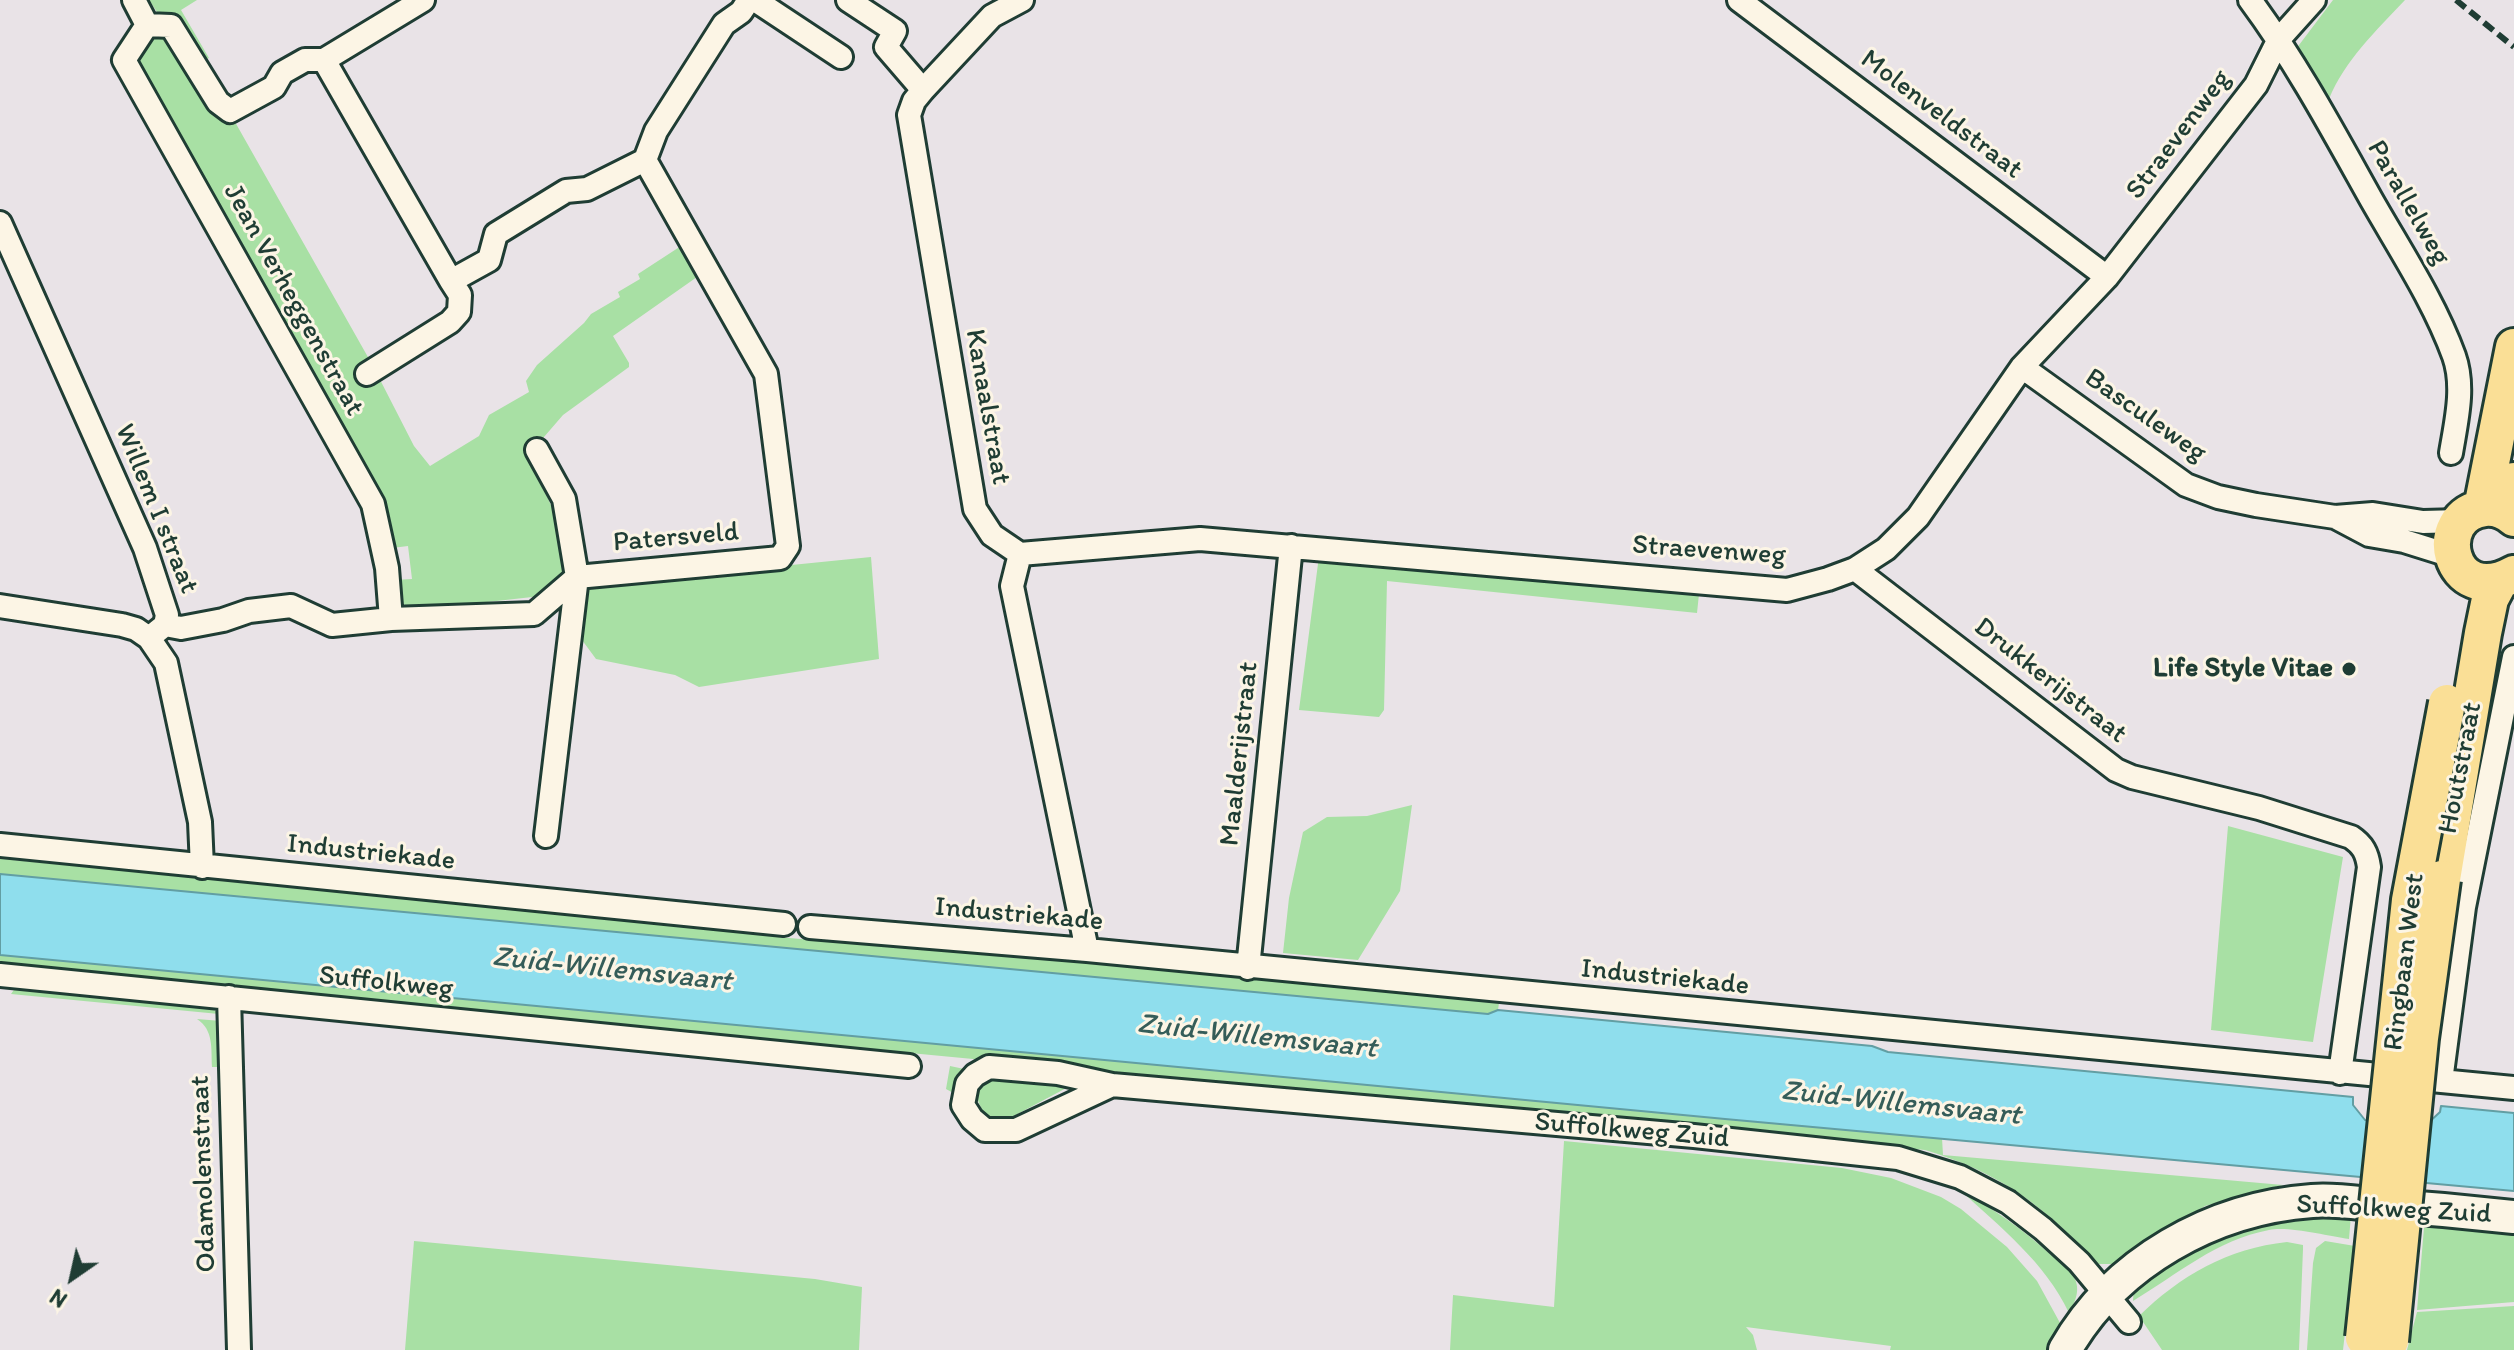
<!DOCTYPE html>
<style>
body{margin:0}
#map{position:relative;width:2514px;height:1350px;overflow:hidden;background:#e9e3e7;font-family:Itim,sans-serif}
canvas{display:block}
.north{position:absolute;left:32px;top:1238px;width:80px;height:80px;-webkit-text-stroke:6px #fcf5e5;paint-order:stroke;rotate:214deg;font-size:22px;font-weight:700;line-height:32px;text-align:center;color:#1f3d34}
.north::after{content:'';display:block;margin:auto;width:28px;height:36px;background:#1f3d34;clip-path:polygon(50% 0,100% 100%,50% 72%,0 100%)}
</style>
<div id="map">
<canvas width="2514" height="1350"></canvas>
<div class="north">N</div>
</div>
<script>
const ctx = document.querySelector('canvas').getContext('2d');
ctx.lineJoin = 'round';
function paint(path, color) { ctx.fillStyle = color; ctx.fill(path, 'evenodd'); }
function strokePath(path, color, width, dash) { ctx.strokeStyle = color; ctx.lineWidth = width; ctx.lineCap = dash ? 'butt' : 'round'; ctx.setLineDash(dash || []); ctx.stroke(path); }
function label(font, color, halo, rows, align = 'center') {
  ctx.font = font + ' Itim,sans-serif'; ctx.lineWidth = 6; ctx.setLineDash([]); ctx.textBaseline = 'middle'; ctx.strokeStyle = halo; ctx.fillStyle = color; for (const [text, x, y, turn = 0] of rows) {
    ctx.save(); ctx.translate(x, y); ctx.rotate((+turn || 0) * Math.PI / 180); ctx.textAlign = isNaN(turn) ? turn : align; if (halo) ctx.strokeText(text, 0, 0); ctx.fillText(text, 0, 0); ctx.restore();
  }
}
paint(new Path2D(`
 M149,0H197L181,10L209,58L202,61L175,20L157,12Z
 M2333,0H2405C2376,31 2345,60 2329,99L2296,49Z
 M157,26L222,99L373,366L414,446L430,466L479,436L489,415L529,392L526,381L537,365L584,323L591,314L620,297L618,292L640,279L638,274L681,246L697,277L613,336L629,363V367L563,415L531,452L527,460C541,483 577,548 565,574C562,581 555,588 550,595L434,608L407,607L396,597L395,580L412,579L408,546L392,548L385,507L133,50Z
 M1319,556L1699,594L1697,613L1387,581L1384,710L1379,717L1299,710Z
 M871,557L879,659L699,687L675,675L596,659L582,640L581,597L593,585Z
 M1412,805L1400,891L1358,960L1283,953L1289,898L1303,832L1327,817L1367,816Z
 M2228,826L2343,857L2313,1042L2211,1030Z
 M0,855L9,856L14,860L778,933V937L812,940L813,937L1499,1003L1498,1010L1488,1014L0,874Z
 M0,955L1942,1138L1943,1155L2283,1185L2205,1206L2128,1258L2116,1264H2097C2046,1207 1999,1172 1925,1150L0,966Z
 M16,987L206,1003L219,1014L11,994Z
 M197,1019L221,1021L223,1067H212C211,1049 214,1030 197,1019Z
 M950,1066L969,1070L957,1095L946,1089Z
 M995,1080L1072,1085L1010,1118L998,1119L986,1116C975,1098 970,1085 995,1080Z
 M1564,1141L1842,1168L1891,1178L1941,1197L1961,1209L2007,1247L2037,1281L2065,1332L2054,1350H1890L1891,1346L1746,1327L1753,1335L1757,1350H1450L1453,1295L1554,1307Z
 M1959,1189C1992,1208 2023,1229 2051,1255C2059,1261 2069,1269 2074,1277C2081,1290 2075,1302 2069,1313C2045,1262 2000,1227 1959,1189Z
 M2351,1215L2349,1239C2327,1236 2289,1226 2269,1230C2216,1240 2178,1274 2133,1301L2134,1286L2190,1245L2267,1217Z
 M2425,1216L2514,1227V1302L2417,1310Z
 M414,1241L815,1279L862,1287L859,1350H405Z
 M2325,1241L2355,1246L2343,1350H2307L2313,1263L2316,1248Z
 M2287,1242L2303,1245V1249L2299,1350H2162L2139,1316C2180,1276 2228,1248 2287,1242Z
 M2514,1306V1350H2407L2417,1312Z`), '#a8e0a4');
const water = new Path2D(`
 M0,874L1488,1014L1498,1010L1872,1046L1888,1052L2353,1097V1105L2365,1120L2426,1125L2440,1112L2441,1106L2514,1113V1191L1725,1119L0,955Z`);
paint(water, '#8fdeed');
strokePath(water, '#629ea3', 2);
const minor = new Path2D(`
 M134,0L147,25L124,60L373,504L387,568L391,619
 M755,0L841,57
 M848,0L895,31L886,47L923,90
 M1739,0L2107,277
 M2250,0C2296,62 2333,131 2371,199C2400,250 2434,301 2454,356C2465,387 2456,422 2451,453
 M147,25L171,26L218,102L230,111L274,87L282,73L305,60H324L423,0
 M324,60L451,281L489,260L496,234L566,191L587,189L645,160L656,131L724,24L741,12L749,0
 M0,223L145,548L167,615L165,625L149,638
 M2022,367L2186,485L2218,497L2256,505L2335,517L2373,514L2423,522L2460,521
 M367,374L450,322L459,312L460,295L451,281
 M537,450L564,499L577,577L546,836
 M2335,517L2369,535L2404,541L2452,556
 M1020,554L1200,539L1787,590L1828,579L1855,569L1886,549L1918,517L2022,367L2107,277L2256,85L2279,39L2314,0
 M1020,554L992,535L975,509L909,115L914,101L923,90L992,16L1022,0
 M1020,554L1012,586L1087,950
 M1855,569L2116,770L2132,777L2259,808L2351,837C2363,845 2367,853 2369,867L2340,1073
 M0,606L122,625L136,629L149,638L166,663L200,822L202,867
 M165,625L181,628L223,620L249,611L291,606L332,625L391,619L534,614L577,577L780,558L788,546L766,374L645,160
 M0,845L784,924
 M810,927L1087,950L2514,1088
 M1248,968L1291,546
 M0,975L909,1066
 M229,997L239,1350
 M2441,1081L2464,907L2514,657
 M1112,1085L1016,1130H985L972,1119L963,1105L967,1084L975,1075L989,1067L1058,1073L1112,1085L1694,1136L1898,1158L1960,1177L2008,1202L2043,1229L2079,1262L2129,1322`);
const secondary = new Path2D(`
 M2065,1350C2115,1262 2213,1208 2312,1201C2334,1199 2358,1203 2380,1205C2424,1208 2469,1212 2514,1217`);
const primary = new Path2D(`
 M2482,508L2514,347
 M2511,514L2514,481
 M2514,518C2506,511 2496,507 2485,508C2429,514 2448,610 2514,574
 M2442,879L2483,633L2490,599L2499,582`);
strokePath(minor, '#1f3d34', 28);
strokePath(secondary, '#1f3d34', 38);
strokePath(primary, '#1f3d34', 42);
strokePath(minor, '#fcf5e5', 22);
strokePath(secondary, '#fcf5e5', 32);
strokePath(primary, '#fadf96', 36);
strokePath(new Path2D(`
 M2456,0L2514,47`), '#1f3d34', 6, [12, 6]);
const primaryBridge = new Path2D(`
 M2364,1338L2410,900L2447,703
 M2390,1341L2420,1038L2442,879`);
strokePath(primaryBridge, '#1f3d34', 42, []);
strokePath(primaryBridge, '#fadf96', 36);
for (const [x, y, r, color] of [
 [2349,669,8,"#1f3d34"]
]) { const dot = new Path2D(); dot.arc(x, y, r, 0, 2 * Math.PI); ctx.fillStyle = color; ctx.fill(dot); strokePath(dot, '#fcf5e5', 3); }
label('28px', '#1f3d34', '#fcf5e5', [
 ["Molenveldstraat",1941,115,37],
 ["Straevenweg",2179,135,-53],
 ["Parallelweg",2408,203,60],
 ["Jean Verheggenstraat",293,300,61],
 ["Kanaalstraat",987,407,80],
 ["Basculeweg",2145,416,35],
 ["Willem I straat",156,509,68],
 ["Patersveld",676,538,-5],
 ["Straevenweg",1709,551,4],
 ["Drukkerijstraat",2050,681,38],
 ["Maalderijstraat",1240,754,-84],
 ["Houtstraat",2461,768,-79],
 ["Industriekade",371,853,6],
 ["Industriekade",1019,915,5],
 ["Ringbaan West",2405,962,-83],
 ["Industriekade",1665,978,6],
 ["Suffolkweg",386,983,6],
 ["Suffolkweg Zuid",1632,1131,5],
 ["Odamolenstraat",204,1174,-92],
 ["Suffolkweg Zuid",2394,1210,3]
]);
label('bold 28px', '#1f3d34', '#fcf5e5', [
 ["Life Style Vitae",2333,669]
], 'right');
label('italic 30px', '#355d59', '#fcf5e5', [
 ["Zuid-Willemsvaart",612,970,6],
 ["Zuid-Willemsvaart",1257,1037,6],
 ["Zuid-Willemsvaart",1901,1104,6]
]);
</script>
